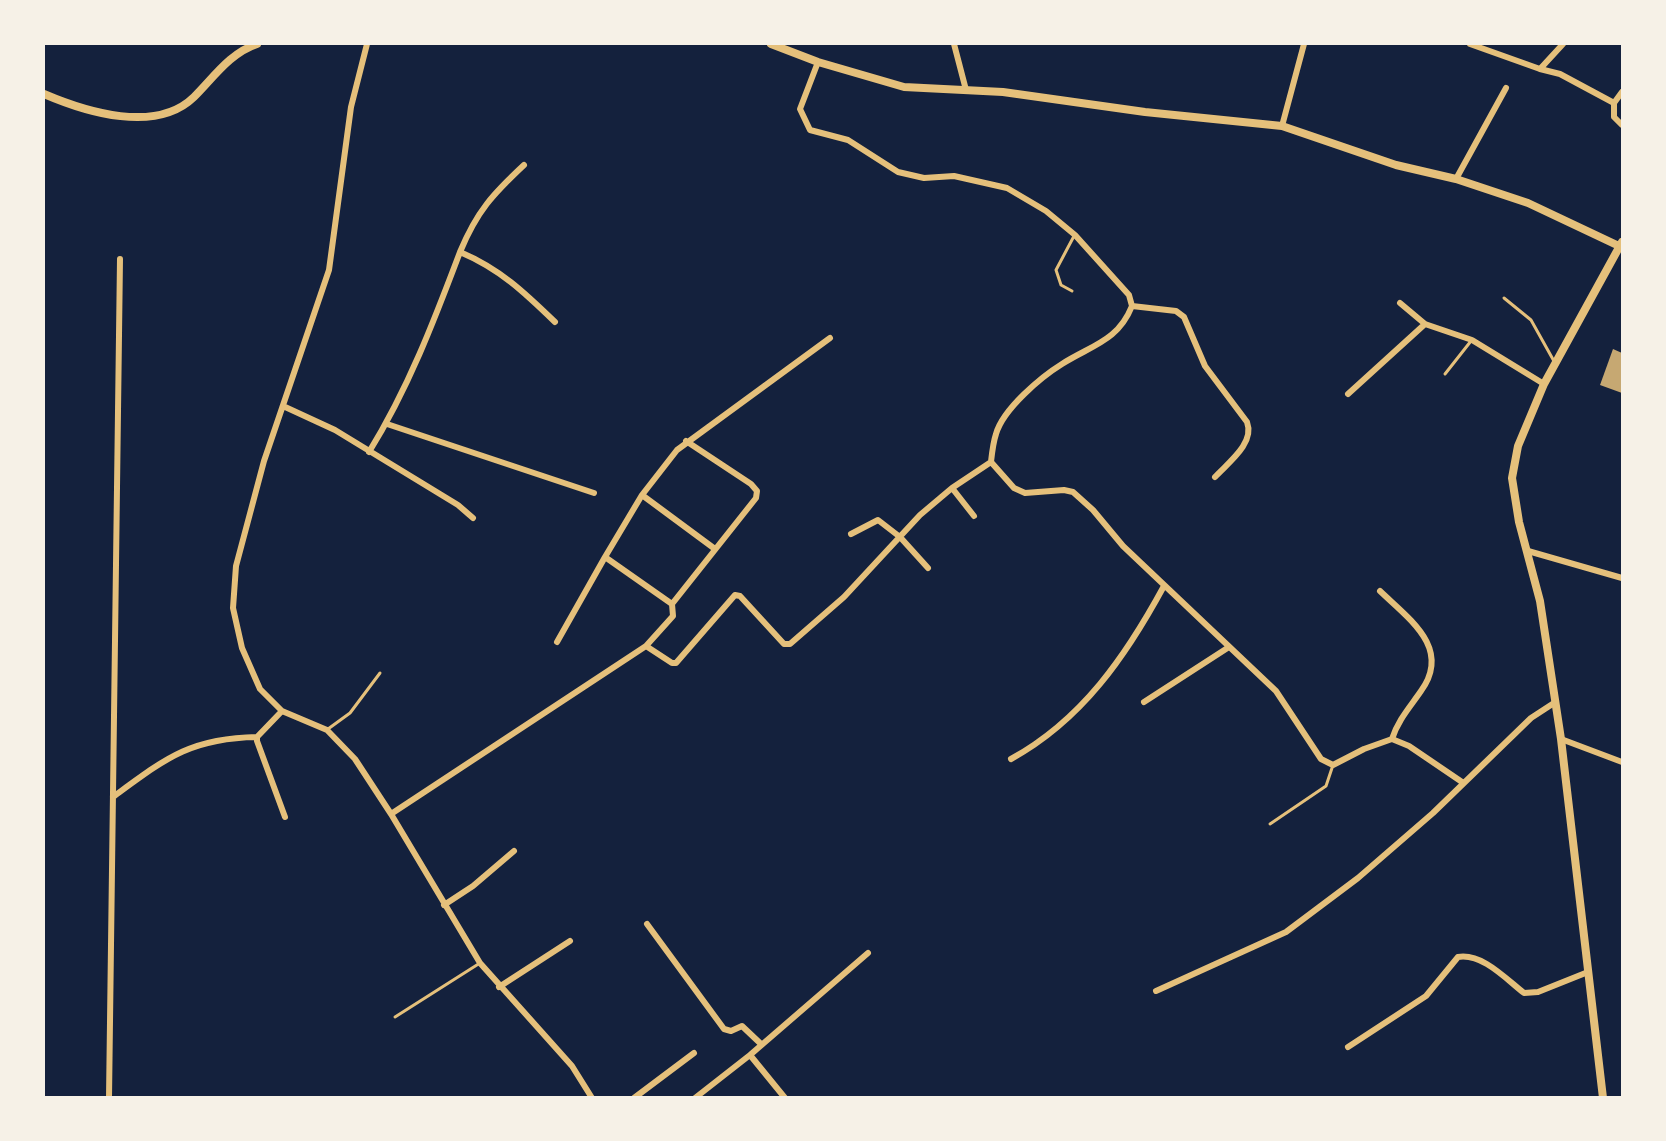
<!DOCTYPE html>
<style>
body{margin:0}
#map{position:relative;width:1666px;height:1141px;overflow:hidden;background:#14213d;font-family:"Archivo Narrow",sans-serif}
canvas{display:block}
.frame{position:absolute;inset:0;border:45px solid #f6f1e7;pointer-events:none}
</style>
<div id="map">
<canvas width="1666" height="1141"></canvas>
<div class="frame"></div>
</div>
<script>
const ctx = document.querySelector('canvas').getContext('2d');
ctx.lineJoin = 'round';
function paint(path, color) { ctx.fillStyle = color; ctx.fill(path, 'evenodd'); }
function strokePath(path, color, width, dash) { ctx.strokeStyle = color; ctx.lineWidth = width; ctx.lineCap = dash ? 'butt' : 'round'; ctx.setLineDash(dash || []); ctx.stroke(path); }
paint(new Path2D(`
 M1613,349L1622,353V393L1600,385Z`), '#c6a872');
strokePath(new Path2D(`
 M1072,291L1061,285L1056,270L1074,236
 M1504,298L1531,320L1555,363
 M1445,374L1471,341
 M328,729L350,713L380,673
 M1270,824L1326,786L1333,765
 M395,1017L480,963`), '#e5c07b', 3);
strokePath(new Path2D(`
 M367,44L351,107L329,270L264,461L236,566L233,608L242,648L260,689L282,711L327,730L355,759L391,814L480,963L572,1066L592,1098
 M954,44L966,90
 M1470,44L1540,69
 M1563,44L1540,69L1560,74L1614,103
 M818,62L800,109L810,130L848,140L898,172L924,178L954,176L1007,188L1046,211L1075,235L1129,295L1132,306C1118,341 1092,345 1062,364C1041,377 1003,409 996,434C993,443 992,453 991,462L1014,488L1025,493L1064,490L1073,492L1093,510L1123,546L1276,691L1321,759L1333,765L1364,749L1392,739L1409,746L1462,782
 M1622,92L1614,103V117L1622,125
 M1282,126L1304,44
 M1456,179L1506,88
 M460,252C477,211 493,194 524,165
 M1400,303L1425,324L1472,340L1544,384
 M1132,306L1176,311L1184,317L1205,366L1247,422C1255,443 1229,462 1215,477
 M1348,394L1425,324
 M283,406L335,430L458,505L473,518
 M387,424L594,493
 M369,452C408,389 434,321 460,252C500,269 524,292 555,322
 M952,488L974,516
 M642,495L715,549
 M851,534L878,520L900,537L928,568
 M1528,551L1622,578
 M605,557L642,495L677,450L830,338
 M1380,591C1409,619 1452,648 1421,691C1410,707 1398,720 1392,739
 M557,642L605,557L672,604
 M646,646L673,616L672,604L756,498L757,491L751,484L686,441
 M1144,702L1229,647
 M282,711L257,737V741L285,817
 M1561,739L1622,762
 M1011,759C1082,720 1126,656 1164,586
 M113,797C165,759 190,738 257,737
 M391,814L646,646L672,663H676L735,595L740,596L784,644H790L844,597L920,515L952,488L991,462
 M444,905L473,886L514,851
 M647,924L724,1029L731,1031L742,1026L761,1044
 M499,987L570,941
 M1156,991L1286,932L1358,878L1433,813L1531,718L1554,703
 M1348,1047L1426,996L1458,957C1482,953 1505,978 1524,993L1538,992L1588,972
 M750,1055L785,1098
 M109,1098L120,259
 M634,1098L694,1053
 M695,1098L750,1055L868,953`), '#e5c07b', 6);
strokePath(new Path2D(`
 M771,44L818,62L904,87L1003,92L1145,112L1282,126L1396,165L1456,179L1528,203L1619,246
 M44,94C86,112 156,134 194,97C214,77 230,53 257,44
 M1603,1098L1561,739L1540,601L1519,522L1512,478L1518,446L1544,384L1622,242`), '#e5c07b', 8);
</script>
